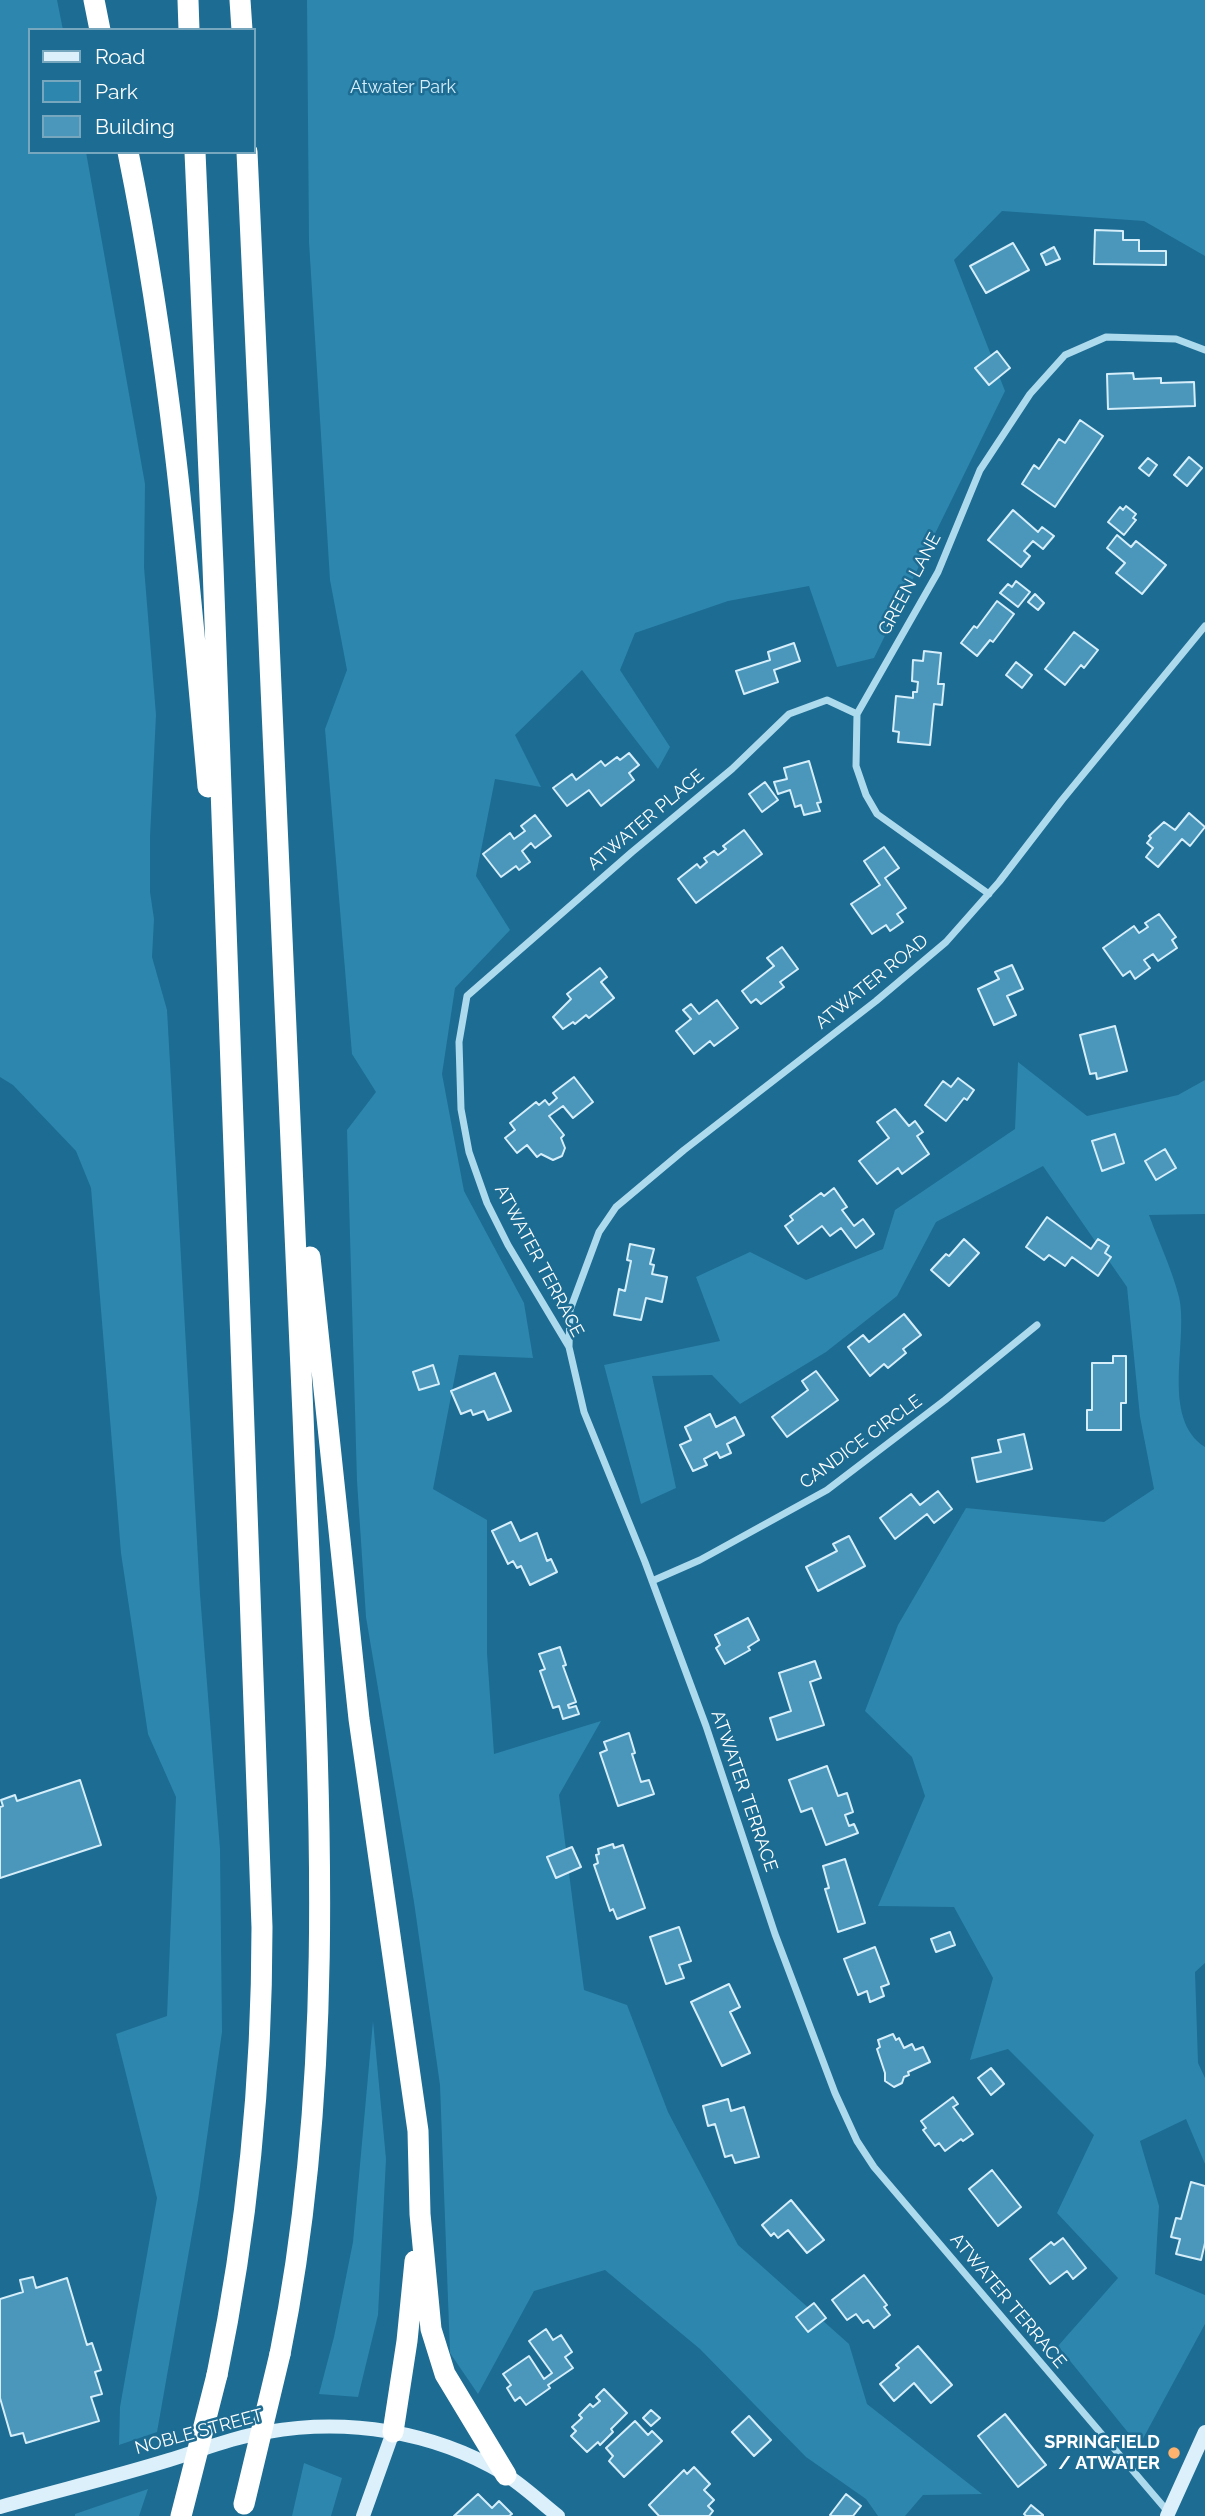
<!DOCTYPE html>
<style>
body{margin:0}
#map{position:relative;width:1205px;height:2516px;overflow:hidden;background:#1d6c93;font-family:Raleway,sans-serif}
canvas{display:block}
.legend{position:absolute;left:28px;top:28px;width:228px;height:126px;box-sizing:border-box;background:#1d6c93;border:2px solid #77a7be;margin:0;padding:9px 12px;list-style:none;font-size:21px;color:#fff}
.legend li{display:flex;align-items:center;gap:14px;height:35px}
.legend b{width:35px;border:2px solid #77a7be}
</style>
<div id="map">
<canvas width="1205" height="2516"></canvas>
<ul class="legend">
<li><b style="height:9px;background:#dbf0fa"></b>Road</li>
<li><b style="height:19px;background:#2d86ae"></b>Park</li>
<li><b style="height:19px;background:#4a97bb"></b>Building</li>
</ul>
</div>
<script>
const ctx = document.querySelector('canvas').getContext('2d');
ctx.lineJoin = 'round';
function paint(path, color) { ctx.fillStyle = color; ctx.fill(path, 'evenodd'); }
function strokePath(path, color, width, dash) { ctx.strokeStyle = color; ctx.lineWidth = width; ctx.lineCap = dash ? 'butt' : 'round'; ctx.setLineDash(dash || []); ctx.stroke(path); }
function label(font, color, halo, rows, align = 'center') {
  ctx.font = font + ' Raleway,sans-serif'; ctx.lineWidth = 5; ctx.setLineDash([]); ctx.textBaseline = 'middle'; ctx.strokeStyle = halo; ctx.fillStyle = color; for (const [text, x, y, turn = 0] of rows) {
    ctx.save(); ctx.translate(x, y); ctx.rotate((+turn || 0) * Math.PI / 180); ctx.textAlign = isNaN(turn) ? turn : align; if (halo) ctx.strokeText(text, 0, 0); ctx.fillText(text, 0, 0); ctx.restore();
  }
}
paint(new Path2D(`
 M0,0H57L63,30H30V152H86L145,484L144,567L156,715L150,837V892L154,919L152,957L167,1010L200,1594L220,1849L222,2032L198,2200L157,2432L119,2445L120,2407L157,2198L116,2034L167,2016L176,1797L148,1734L121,1553L91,1188L76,1151L13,1085L0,1077Z
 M307,0H1205V256L1144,221L1002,211L954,260L1005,391L874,658L837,667L809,586L728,601L635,633L620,670L670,747L658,769L582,670L515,735L541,787L495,779L476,876L510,930L455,988L442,1074L464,1191L524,1303L533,1358L459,1355L433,1489L487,1520V1653L494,1754L601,1721L559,1795L584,1990L627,2005L668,2112L738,2245L849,2344L867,2404L982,2494L923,2495L905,2516H878L866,2499L806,2457L700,2349L605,2270L534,2291L478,2394L450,2353L440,2085L414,1902L366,1617L357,1481L347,1130L376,1092L352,1054L325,729L347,670L330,580L309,242Z
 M1018,1062L1087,1116L1178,1095L1205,1080V1214L1149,1215C1159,1242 1172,1270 1179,1297C1189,1341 1160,1418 1205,1447V1963L1195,1972L1198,2063L1205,2078V2164L1186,2119L1140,2141L1159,2206L1155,2274L1205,2295V2324L1139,2446L1058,2346L1118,2278L1057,2213L1094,2135L1008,2049L970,2060L993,1978L954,1907L878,1906L925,1796L912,1757L865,1711L898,1625L966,1508L1104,1522L1154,1489L1140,1417L1127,1287L1043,1166L936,1222L897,1296L826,1352L740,1404L712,1375L652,1376L676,1488L641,1504L604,1365L720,1341L696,1277L750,1252L806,1280L883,1249L895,1210L1015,1129Z
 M373,2021L386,2159L378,2315L358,2397L319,2394L334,2337L353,2242Z
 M304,2463L342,2478L331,2516H292Z
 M148,2489L139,2516H75V2514Z`), '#2d86ae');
const building = new Path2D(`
 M1095,230L1123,231V240H1139V251H1166V265L1094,264Z
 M1013,243L1029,270L986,293L970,266Z
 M1054,247L1060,259L1046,265L1041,254Z
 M997,351L1010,368L989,385L975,368Z
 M1133,373L1134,379L1161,378V383L1194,382L1195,406L1108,409L1107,374Z
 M1080,420L1103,436L1055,507L1022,484L1034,465L1039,469L1059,439L1065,443Z
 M1189,457L1202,468L1187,486L1174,475Z
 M1148,458L1157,465L1149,476L1139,468Z
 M1126,506L1136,514L1133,518L1136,520L1124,535L1108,522L1120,507L1123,510Z
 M1013,510L1038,532L1042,527L1054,536L1043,549L1033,541L1024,551L1030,556L1021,567L988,540Z
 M1117,535L1131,547L1136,541L1166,565L1142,594L1116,573L1125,563L1107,548Z
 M1016,581L1030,592L1018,607L1000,593L1008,584L1012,587Z
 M1035,594L1044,603L1038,610L1028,602Z
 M997,601L1014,614L993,642L990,640L977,656L961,643L974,626L977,628Z
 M1074,632L1098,650L1084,668L1081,665L1065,685L1045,669Z
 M794,643L800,661L774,670L778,682L744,694L736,671L770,660L768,652Z
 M924,651L941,653L938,684H944L942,705L934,704L930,745L898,742L899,732L893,731L896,696L913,698V692H917L918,682L912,681L913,660L923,661Z
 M1016,662L1032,675L1022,688L1006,675Z
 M629,753L639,765L629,773L634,780L601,806L589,790L567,806L553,788L572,774L576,780L601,761L605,766L617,757L620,760Z
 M809,761L821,802L817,803L820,811L804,815L801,805L795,807L790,790L778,794L774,782L787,779L784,768Z
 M765,782L778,800L762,812L749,794Z
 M1189,813L1205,827L1190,846L1182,839L1158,867L1146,857L1153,848L1147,843L1151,838L1149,836L1164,822L1175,830Z
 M535,815L551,836L535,848L531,843L522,851L530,862L519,870L516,866L501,877L483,854L510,833L514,839L525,831L521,826Z
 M744,830L762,854L696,903L678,879L697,864L700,868L707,862L704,858L714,851L718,855L726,849L723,846Z
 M884,847L899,868L885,878L906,908L897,914L903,922L890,931L886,925L872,934L851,904L880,885L864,861Z
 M1159,914L1176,937L1172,940L1177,948L1158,961L1153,954L1144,960L1150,968L1135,979L1130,971L1123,976L1103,948L1134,926L1139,933L1148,927L1145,923Z
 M782,947L798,969L780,982L784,987L761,1004L756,999L751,1003L742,991L774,966L767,958Z
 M1012,965L1023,989L1007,996L1016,1015L994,1025L978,989L999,979L995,972Z
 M600,968L607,977L601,982L614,998L589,1018L586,1015L575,1024L573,1022L563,1029L553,1017L571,999L567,994Z
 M717,1000L738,1028L714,1046L710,1041L694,1054L676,1031L691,1019L683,1010L691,1004L699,1014Z
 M1115,1026L1127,1071L1097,1079L1096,1073L1090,1074L1080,1035Z
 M574,1077L593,1102L573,1118L563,1106L549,1116L564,1135L561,1138L565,1148L562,1156L553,1160L541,1154L537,1157L527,1145L517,1153L505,1138L515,1130L510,1123L536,1102L539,1105L545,1100L549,1105L557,1098L553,1093Z
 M958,1078L974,1090L967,1100L964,1098L946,1121L925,1105L943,1081L951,1087Z
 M895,1109L909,1126L915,1121L923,1132L917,1136L929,1154L902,1174L898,1168L877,1184L859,1161L889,1138L877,1122Z
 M1115,1134L1124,1163L1102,1171L1092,1141Z
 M1165,1149L1176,1168L1156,1180L1145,1161Z
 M834,1188L847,1207L842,1210L854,1226L863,1219L874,1234L856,1248L841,1228L830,1236L822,1226L798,1244L785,1226L793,1220L790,1216L821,1193L824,1196Z
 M1047,1217L1091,1249L1098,1239L1109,1246L1105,1253L1111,1257L1098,1276L1072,1257L1065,1266L1049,1255L1044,1260L1026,1247Z
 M964,1239L979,1253L949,1286L931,1270L946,1254L949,1256Z
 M630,1244L654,1249L650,1264L654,1265L652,1274L667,1277L662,1302L646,1298L641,1320L614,1315L619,1289L625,1291L631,1261L627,1260Z
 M904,1314L921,1335L903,1349L906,1353L888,1368L884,1364L870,1376L848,1347L863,1335L869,1342Z
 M1113,1356H1126V1403H1121V1430H1087V1410H1092V1363H1113Z
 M433,1365L439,1384L419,1390L413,1372Z
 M816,1371L838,1400L787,1437L772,1417L808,1390L802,1381Z
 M495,1373L511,1411L488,1420L484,1411L473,1415L471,1410L461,1414L451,1391Z
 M710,1414L716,1427L735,1417L744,1435L727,1444L731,1453L720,1458L717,1452L704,1459L707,1465L693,1471L680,1445L691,1440L685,1427Z
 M1024,1434L1032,1469L977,1482L972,1458L1001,1452L998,1440Z
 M938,1491L952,1509L934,1523L927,1514L895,1539L880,1518L911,1494L920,1505Z
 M511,1522L520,1541L537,1533L547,1561L551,1559L557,1572L530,1585L521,1566L517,1568L513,1561L508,1564L492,1531Z
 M849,1536L865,1566L818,1591L806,1567L837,1551L833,1544Z
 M748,1618L759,1640L748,1647L750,1650L725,1664L716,1648L720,1645L715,1635Z
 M560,1647L566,1665L563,1666L576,1702L568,1705L569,1708L576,1706L579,1714L563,1719L559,1706L553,1708L540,1671L545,1669L539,1654Z
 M815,1661L821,1678L810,1682L824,1725L777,1740L770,1718L791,1711L779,1673Z
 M629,1733L635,1753L632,1754L641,1782L649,1780L654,1794L618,1806L600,1753L607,1750L604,1742Z
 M827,1766L838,1796L847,1793L853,1812L845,1815L849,1826L854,1824L858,1833L826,1845L812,1808L801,1812L789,1780Z
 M80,1780L101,1845L0,1878V1807L3,1806L1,1800L15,1795L17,1801Z
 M613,1844L614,1848L623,1845L645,1908L617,1919L613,1909L610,1911L594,1865L598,1863L596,1855L599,1854L598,1849Z
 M572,1847L581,1867L556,1878L547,1857Z
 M845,1859L865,1923L838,1932L825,1889L829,1888L823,1866Z
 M679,1927L691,1961L679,1965L684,1978L666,1984L650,1937Z
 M950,1932L955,1945L936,1952L931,1939Z
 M875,1947L889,1984L881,1987L884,1996L870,2002L867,1991L858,1995L844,1959Z
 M729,1984L740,2007L730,2012L750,2053L722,2066L691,2002Z
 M893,2034L896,2040L899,2038L904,2048L912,2044L915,2050L923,2047L930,2062L908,2072L909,2075L904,2077L902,2083L894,2087L885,2081V2073L877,2049L880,2047L878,2040Z
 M991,2068L1004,2084L991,2095L978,2078Z
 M953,2097L958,2104L953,2107L973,2134L963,2141L961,2139L945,2151L939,2143L935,2146L923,2130L926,2128L921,2121Z
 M728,2099L731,2111L744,2107L759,2157L735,2163L732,2155L725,2157L715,2124L708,2126L703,2106Z
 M992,2170L1021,2207L998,2226L969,2189Z
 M1191,2182L1205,2186V2243L1201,2260L1176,2254L1180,2239L1171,2237L1176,2218L1181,2219Z
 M791,2200L824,2240L807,2253L788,2230L778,2238L774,2233L771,2236L762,2225Z
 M1063,2238L1086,2268L1073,2279L1067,2271L1050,2284L1030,2259L1051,2242L1054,2245Z
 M864,2275L887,2305L884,2307L890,2315L874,2328L868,2320L863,2323L856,2314L847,2320L832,2300Z
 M33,2277L36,2288L67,2278L87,2345L92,2343L101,2370L95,2372L102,2394L91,2397L99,2421L26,2443L23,2433L11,2436L0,2398V2299L23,2292L20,2280Z
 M814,2303L826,2318L808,2332L796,2317Z
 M546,2329L553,2340L561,2335L572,2352L565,2357L573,2368L548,2385L550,2388L526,2405L520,2397L515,2401L507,2388L511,2385L503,2374L529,2356L544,2379L552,2373L529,2341Z
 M918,2346L952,2385L931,2403L914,2383L894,2401L880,2384L899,2368L896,2365Z
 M604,2389L627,2413L611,2429L613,2432L600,2445L598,2442L587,2452L571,2436L576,2431L572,2427L582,2418L579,2415L590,2404L593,2407L600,2401L596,2397Z
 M651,2410L660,2418L651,2426L643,2418Z
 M1005,2414L1046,2465L1018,2487L978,2436Z
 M749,2416L771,2440L754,2456L732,2432Z
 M635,2421L648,2435L652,2431L662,2441L624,2477L609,2461L613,2456L606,2448Z
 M694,2467L710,2484L704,2490L714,2500L708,2506L713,2511L709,2516H659L649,2505L684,2470L687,2474Z
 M478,2494L492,2508L499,2501L512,2514L509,2516H454Z
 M846,2494L861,2506L853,2516H832L830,2515Z
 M1031,2505L1043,2515V2516H1026L1024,2514Z`);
paint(building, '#4a97bb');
strokePath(building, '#d5eefa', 2);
strokePath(new Path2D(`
 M857,714L827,700L789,714L732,769L632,852L467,996L459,1042L461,1109L469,1152L487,1203L508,1245L569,1347L584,1412L645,1562L706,1726L775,1934L835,2093L857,2141L874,2167L1169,2513
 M989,894L877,814L866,795L856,766L857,714L938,572L980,470L1030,394L1065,355L1106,337L1176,339L1205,350
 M569,1347L570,1310L599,1232L616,1207L684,1150L876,1001L946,942L999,882L1062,800L1205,626
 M652,1581L700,1560L827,1490L945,1400L1037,1325`), '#aedaee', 7);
strokePath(new Path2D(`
 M0,2507C56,2491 114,2477 169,2460C202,2450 233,2437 267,2432C347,2418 433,2431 503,2473C523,2485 540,2502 558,2516
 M363,2516L393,2432
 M1167,2516L1205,2432`), '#dbf0fa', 14);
strokePath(new Path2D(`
 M94,0L100,30
 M188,0L189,30
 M240,0L242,30
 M128,152C171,362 189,574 208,787
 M195,152L213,566L262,1927C262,2079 248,2226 217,2375
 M247,152C266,573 286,994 303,1415C315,1729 343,2044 280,2354
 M310,1257L359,1719L418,2131L420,2214L431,2329L445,2374L506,2475
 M393,2432L407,2341L415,2261`), '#fff', 21);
strokePath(new Path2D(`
 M244,2504L280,2354
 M181,2516L217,2375`), '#fff', 21);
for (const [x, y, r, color] of [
 [1174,2453,7,"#fdb26d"]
]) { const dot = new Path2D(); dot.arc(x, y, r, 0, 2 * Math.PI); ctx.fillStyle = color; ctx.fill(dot); strokePath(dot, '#1d6c93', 2.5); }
label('18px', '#d5eefa', '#1d6c93', [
 ["Atwater Park",403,88]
]);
label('18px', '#fff', '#1d6c93', [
 ["GREEN LANE",910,584,-62],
 ["ATWATER PLACE",646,820,-40],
 ["ATWATER ROAD",872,982,-39],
 ["ATWATER TERRACE",539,1261,62],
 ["CANDICE CIRCLE",861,1442,-36],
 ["ATWATER TERRACE",744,1791,71],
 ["ATWATER TERRACE",1008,2301,50],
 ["NOBLE STREET",199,2432,-15]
]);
label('bold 18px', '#fff', '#1d6c93', [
 ["SPRINGFIELD",1160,2443],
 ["/ ATWATER",1160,2464]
], 'right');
</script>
